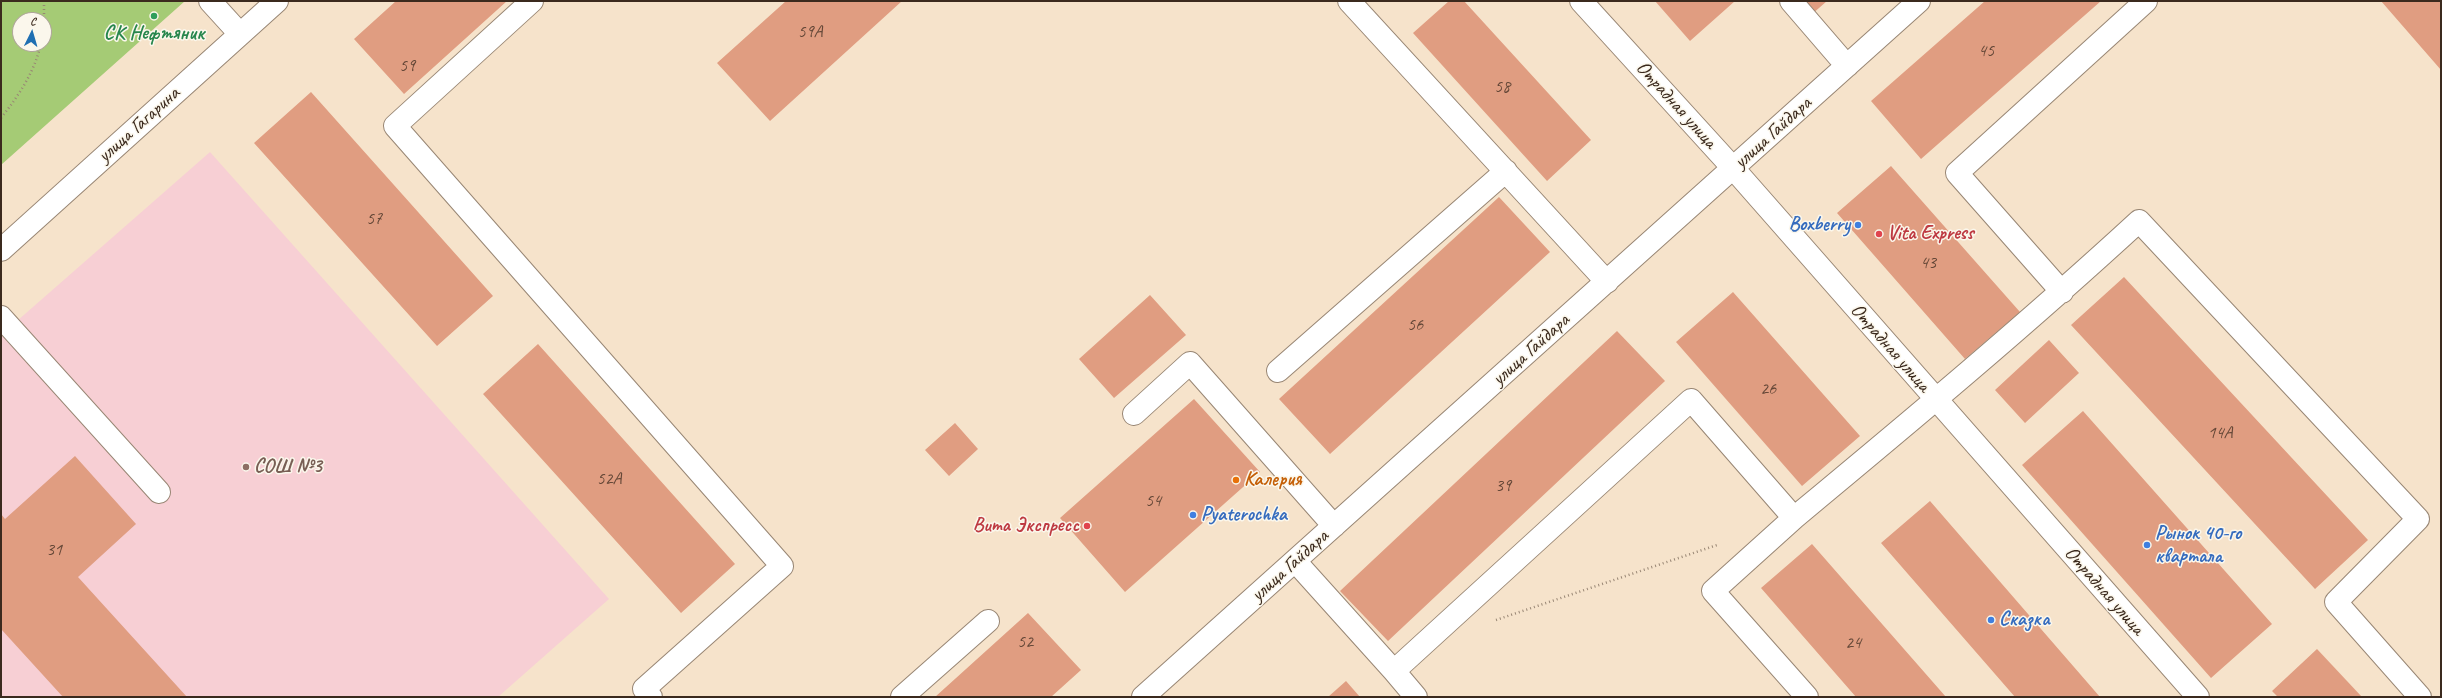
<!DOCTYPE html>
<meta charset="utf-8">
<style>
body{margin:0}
#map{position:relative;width:2442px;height:698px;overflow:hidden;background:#f6e3cb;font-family:Caveat,sans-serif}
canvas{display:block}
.frame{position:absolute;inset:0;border:2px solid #3b2a1e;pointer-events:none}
.north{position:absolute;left:12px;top:12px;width:40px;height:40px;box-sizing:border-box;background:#fbf7ec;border:1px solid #aea59a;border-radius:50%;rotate:5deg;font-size:11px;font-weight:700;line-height:16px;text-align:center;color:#3b2a1e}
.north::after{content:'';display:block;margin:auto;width:14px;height:18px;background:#1f6fb2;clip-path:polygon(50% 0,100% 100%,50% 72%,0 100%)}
</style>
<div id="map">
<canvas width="2442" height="698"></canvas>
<div class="frame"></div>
<div class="north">С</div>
</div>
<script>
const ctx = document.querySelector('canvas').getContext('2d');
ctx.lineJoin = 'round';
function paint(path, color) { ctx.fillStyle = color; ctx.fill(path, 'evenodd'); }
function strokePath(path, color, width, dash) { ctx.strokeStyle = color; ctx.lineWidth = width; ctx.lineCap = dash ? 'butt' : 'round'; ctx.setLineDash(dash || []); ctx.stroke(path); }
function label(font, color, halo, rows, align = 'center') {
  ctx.font = font + ' Caveat,sans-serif'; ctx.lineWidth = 3; ctx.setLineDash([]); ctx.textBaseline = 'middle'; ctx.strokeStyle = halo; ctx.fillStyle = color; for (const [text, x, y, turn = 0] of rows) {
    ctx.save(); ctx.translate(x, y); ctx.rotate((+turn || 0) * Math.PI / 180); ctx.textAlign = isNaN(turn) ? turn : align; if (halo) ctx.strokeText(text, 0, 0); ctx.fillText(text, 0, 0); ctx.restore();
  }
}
paint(new Path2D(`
 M210,152L609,599L498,697H1V335Z`), '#f7cfd4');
paint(new Path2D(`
 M1,1H185L1,165ZM20,20H44V44H20Z`), '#a5cb75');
paint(new Path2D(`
 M396,1H507L404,94L354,39Z
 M786,1H902L770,121L717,63Z
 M1449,1H1464L1591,140L1547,181L1413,33Z
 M1655,1H1735L1690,41Z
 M1798,1H1827L1811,15Z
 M1985,1H2101L1921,159L1871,101Z
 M2381,1H2441V70Z
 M311,92L493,296L437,346L254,143Z
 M1891,166L2020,312L1965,359L1837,213Z
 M1499,197L1550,252L1330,454L1279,399Z
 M2124,277L2368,540L2315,589L2071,325Z
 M1733,292L1860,436L1802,486L1676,342Z
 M1150,295L1186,335L1114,398L1079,359Z
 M1617,331L1665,381L1388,641L1340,591Z
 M2049,340L2079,373L2025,423L1995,390Z
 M538,344L735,564L681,613L483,394Z
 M1194,399L1260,472L1125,592L1060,518Z
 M2083,411L2272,624L2211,678L2022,465Z
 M955,423L978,449L949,476L925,450Z
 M75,456L136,524L78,577L187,697H63L1,629V514L5,519Z
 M1930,501L2100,697H2015L1881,543Z
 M1812,544L1946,697H1856L1761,588Z
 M1028,613L1081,670L1051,697H935Z
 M2317,649L2362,697H2278L2272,691Z
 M1346,681L1360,697H1328Z`), '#e09d81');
const minor = new Path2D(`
 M210,1L240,34
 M532,1L395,126L782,566L644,689L651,697
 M1349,1L1607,282
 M1581,1L1733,168L2198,697
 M1791,1L1847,66
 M1,250L277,1
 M2062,292L1957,173L2146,1
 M1,317L159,492
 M1278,371L1506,171
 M1134,414L1190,363L1334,526
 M1794,518C1911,421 2027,324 2139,221L2418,519L2336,602L2420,697
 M1295,561L1394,671L1691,400L1794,518L1713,591L1807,697
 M1394,671L1416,697
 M902,697L988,621
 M1143,697L1919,1`);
strokePath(minor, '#988674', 24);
strokePath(new Path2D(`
 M44,1V28
 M1,118C19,95 34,73 41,44
 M1496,620L1717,545`), '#988674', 2.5, [1, 3]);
strokePath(minor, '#fff', 22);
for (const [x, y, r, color] of [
 [154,16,4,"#2e9e5b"],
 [1858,225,4,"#3f7fe0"],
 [1879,234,4,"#e0444e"],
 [246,467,4,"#8d6e63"],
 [1236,480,4,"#e8710a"],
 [1193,515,4,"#3f7fe0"],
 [1087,526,4,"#e0444e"],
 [2147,545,4,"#3f7fe0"],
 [1991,620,4,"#3f7fe0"]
]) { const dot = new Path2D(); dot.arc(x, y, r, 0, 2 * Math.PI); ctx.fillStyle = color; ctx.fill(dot); strokePath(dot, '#fbf7ec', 1.5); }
label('18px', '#644737', null, [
 ["59А",810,32],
 ["45",1986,51],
 ["59",407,66],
 ["58",1502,87],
 ["57",374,219],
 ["43",1928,263],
 ["56",1415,325],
 ["26",1768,389],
 ["14А",2220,433],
 ["52А",609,479],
 ["39",1503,486],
 ["54",1153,501],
 ["31",54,550],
 ["52",1025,642],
 ["24",1853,643]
]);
label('bold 20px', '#27864d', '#fbf7ec', [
 ["СК Нефтяник",154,34]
]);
label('20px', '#3b2a1e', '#fbf7ec', [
 ["Отрадная улица",1676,105,48],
 ["улица Гагарина",139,125,-42],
 ["улица Гайдара",1773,133,-42],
 ["Отрадная улица",1890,348,49],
 ["улица Гайдара",1531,350,-42],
 ["улица Гайдара",1290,566,-42],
 ["Отрадная улица",2104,591,49]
]);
label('bold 20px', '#366cbe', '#fbf7ec', [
 ["Boxberry",1850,225,"right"],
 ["Pyaterochka",1201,515],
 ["Рынок 40-го",2155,534],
 ["квартала",2155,557],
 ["Сказка",1999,620]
], 'left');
label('bold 20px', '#be3a42', '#fbf7ec', [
 ["Vita Express",1887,234],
 ["Вита Экспресс",1079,526,"right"]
], 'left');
label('bold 20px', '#785e54', '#fbf7ec', [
 ["СОШ №3",254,467]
], 'left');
label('bold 20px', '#c56008', '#fbf7ec', [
 ["Калерия",1244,480]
], 'left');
</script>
